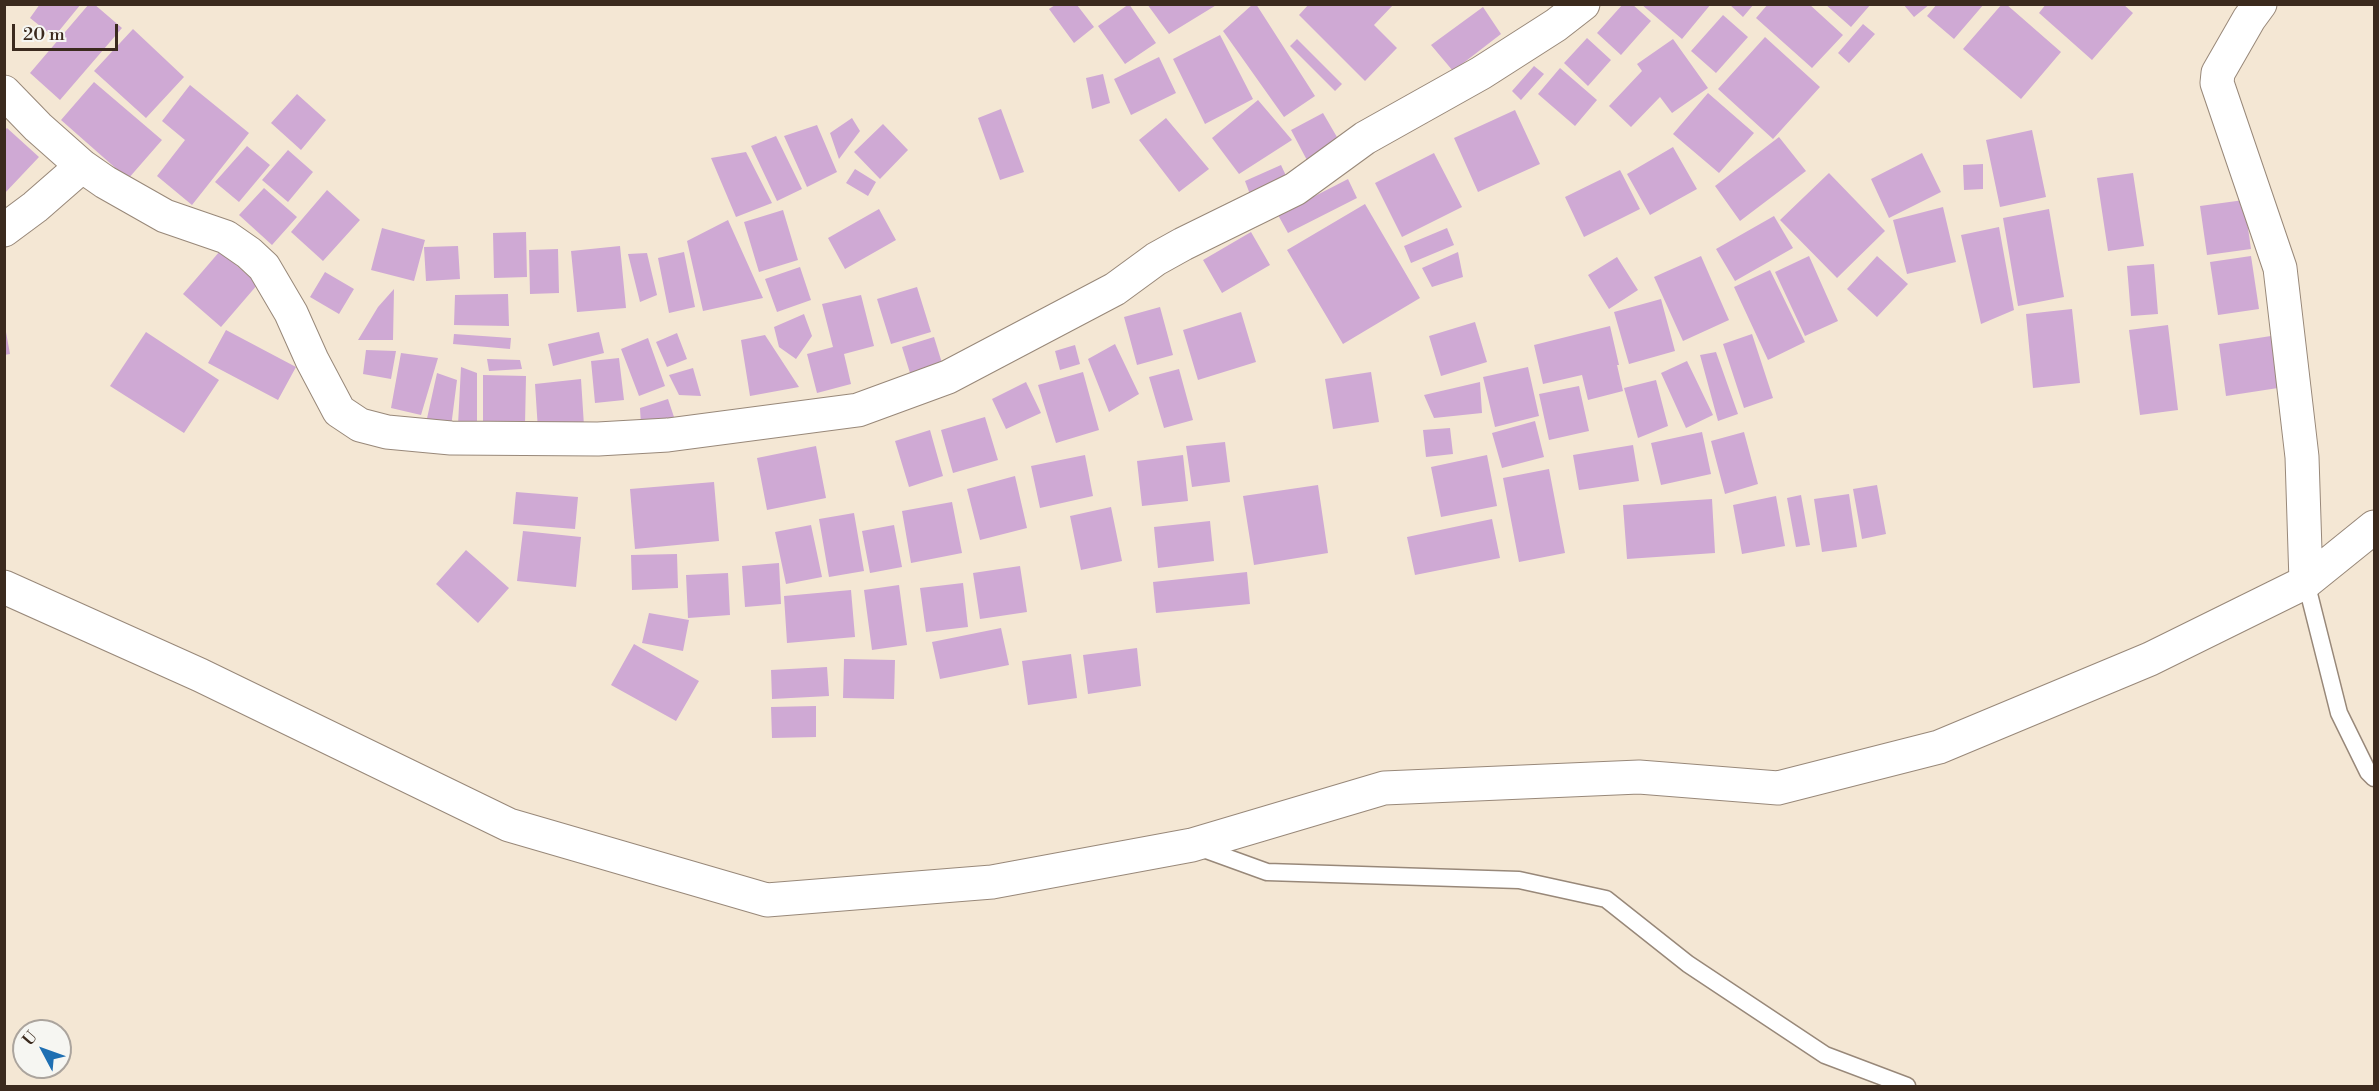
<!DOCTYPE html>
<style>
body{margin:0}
#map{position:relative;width:2379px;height:1091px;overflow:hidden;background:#f4e7d4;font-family:"Libre Bodoni",serif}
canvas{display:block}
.frame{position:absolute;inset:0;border:6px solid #3b2a1e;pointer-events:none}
.north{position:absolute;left:12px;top:1019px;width:60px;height:60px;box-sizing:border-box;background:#f6f6f2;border:2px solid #aba49d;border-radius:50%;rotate:311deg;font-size:16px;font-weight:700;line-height:24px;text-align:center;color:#3b2a1e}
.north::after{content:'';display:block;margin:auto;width:21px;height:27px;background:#1f6fb2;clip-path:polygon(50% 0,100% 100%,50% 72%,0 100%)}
.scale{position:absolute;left:12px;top:24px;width:106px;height:27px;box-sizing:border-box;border:3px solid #3b2a1e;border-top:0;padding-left:8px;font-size:18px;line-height:21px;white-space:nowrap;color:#3b2a1e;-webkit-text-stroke:4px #f6f6f2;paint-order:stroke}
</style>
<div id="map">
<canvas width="2379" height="1091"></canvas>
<div class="frame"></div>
<div class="north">U</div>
<div class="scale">20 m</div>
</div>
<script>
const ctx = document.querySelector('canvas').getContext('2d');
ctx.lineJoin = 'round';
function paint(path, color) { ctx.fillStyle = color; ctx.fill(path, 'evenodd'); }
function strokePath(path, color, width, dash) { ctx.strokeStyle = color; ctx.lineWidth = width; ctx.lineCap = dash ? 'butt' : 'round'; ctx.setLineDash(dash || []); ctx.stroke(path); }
paint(new Path2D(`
 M40,4H81L54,37L30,18Z
 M89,4H94L122,28L60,100L30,73Z
 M1129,4L1156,43L1125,64L1098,26Z
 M1147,4H1218L1169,34Z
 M1253,4H1256L1315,96L1284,117L1223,31Z
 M1309,4H1394L1374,25L1397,48L1365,81L1299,15Z
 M1623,4H1632L1651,21L1621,55L1597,33Z
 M1641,4H1711L1682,39Z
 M1729,4H1754L1743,17Z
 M1768,4H1809L1843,35L1812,68L1756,18Z
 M1825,4H1871L1851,27Z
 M1903,4H1930L1914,17Z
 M1937,4H1984L1954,39L1927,16Z
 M2002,4H2006L2061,52L2021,99L1963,49Z
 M2046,4H2123L2133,13L2092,60L2039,13Z
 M1055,5H1077L1094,27L1074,43L1049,9Z
 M1483,7L1501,34L1453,71L1431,45Z
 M1723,15L1748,37L1716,73L1691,51Z
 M1863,24L1875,34L1849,63L1838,53Z
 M133,29L184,77L146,118L94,71Z
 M1220,35L1253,99L1205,124L1173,59Z
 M1765,37L1820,87L1773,139L1718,89Z
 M1587,38L1611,60L1588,86L1564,63Z
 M1297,39L1342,84L1335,91L1290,46Z
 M1673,39L1708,88L1672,113L1660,97L1631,127L1609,106L1642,71L1637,64Z
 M1159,57L1176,93L1131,115L1114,79Z
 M1534,66L1544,74L1521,100L1512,91Z
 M1560,68L1597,100L1575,126L1538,94Z
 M1103,74L1110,103L1092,109L1086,78Z
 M94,82L162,140L128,179L61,120Z
 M190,85L249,133L192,205L157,176L185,140L162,121Z
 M1708,93L1754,133L1719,173L1673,134Z
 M297,94L326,120L301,150L271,123Z
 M1258,100L1292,140L1239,174L1212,138Z
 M1001,109L1024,172L1000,180L978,118Z
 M1515,110L1540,164L1478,192L1454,138Z
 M1323,113L1341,144L1309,164L1291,130Z
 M852,118L860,131L839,159L830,133Z
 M1166,118L1209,169L1179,192L1139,140Z
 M883,124L908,150L880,179L854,152Z
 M817,125L837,172L807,187L784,136Z
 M7,128L39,157L4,194V131Z
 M2032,130L2046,197L2000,207L1986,140Z
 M776,136L802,189L777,201L751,146Z
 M1779,137L1806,171L1740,221L1715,186Z
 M247,146L270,165L239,202L215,182Z
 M1673,147L1697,189L1650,215L1627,174Z
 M288,150L313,172L288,202L262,180Z
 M746,152L772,203L736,217L711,158Z
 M1434,153L1462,207L1402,237L1375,183Z
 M1922,153L1941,192L1889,218L1871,179Z
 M1983,164V189L1964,190L1963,165Z
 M1281,165L1288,180L1251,197L1245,181Z
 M855,169L876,182L868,196L846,183Z
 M1620,170L1640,209L1584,237L1565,197Z
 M1829,173L1885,231L1837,278L1780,220Z
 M2133,173L2144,246L2108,251L2097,178Z
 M1348,179L1357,198L1288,233L1278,215Z
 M264,188L297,217L272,245L239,215Z
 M327,190L360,220L323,261L291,232Z
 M2244,200L2251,249L2207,255L2200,206Z
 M1365,204L1420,298L1343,344L1287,250Z
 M1943,207L1956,262L1907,274L1893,220Z
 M879,209L896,240L845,269L828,238Z
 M2049,209L2064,297L2018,306L2003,218Z
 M783,210L798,260L759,272L744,222Z
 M1774,216L1793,248L1735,281L1716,249Z
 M728,220L763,298L703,311L687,241Z
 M1999,227L2014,310L1981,324L1961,235Z
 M382,228L425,240L414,281L371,270Z
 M1447,228L1454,245L1411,263L1404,246Z
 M526,232L527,277L494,278L493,233Z
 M1251,232L1270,265L1222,293L1203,260Z
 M458,246L460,279L426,281L424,247Z
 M620,246L626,308L577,312L571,251Z
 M558,249L559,293L530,294L529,250Z
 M220,251L258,284L221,327L183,294Z
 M684,252L695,307L669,313L658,258Z
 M1458,252L1463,277L1432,287L1422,268Z
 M647,253L657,295L640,302L628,254Z
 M1701,256L1729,320L1683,341L1654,277Z
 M1809,256L1838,321L1805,336L1775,272Z
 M1877,256L1908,284L1877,317L1847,289Z
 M2251,256L2259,309L2218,315L2210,262Z
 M1617,257L1638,290L1609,309L1588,275Z
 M2154,264L2158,314L2131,316L2127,266Z
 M800,267L811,300L777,312L765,279Z
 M1770,270L1805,342L1768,360L1734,287Z
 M325,272L354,289L339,314L310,297Z
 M917,287L931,332L891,344L877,299Z
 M394,289L393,340H358L378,307Z
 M508,294L509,326L454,325L455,295Z
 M861,295L874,346L844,354L851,384L817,393L807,354L833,347L822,304Z
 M1661,299L1675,351L1629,364L1614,312Z
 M1160,307L1173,355L1137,365L1124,317Z
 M2072,309L2080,383L2033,388L2026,314Z
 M1241,312L1256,362L1198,380L1183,330Z
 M804,314L812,336L796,359L779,347L774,327Z
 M1475,322L1487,362L1441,376L1429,336Z
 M2168,325L2178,410L2140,415L2129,330Z
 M1610,326L1619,365H1617L1623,391L1588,400L1582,375L1543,384L1534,345Z
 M226,330L296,367L278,400L208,363Z
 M6,332L10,354L4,355V333Z
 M146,332L219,380L184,433L110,386Z
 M599,332L604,353L553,366L548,344Z
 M677,333L687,359L667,367L656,342Z
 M454,334L511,338L510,349L453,344Z
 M1752,334L1773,398L1744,408L1723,344Z
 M765,335L799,387L750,396L741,340Z
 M2271,336L2278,388L2226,396L2219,344Z
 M934,337L942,363L910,373L902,347Z
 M648,338L665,386L639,396L621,349Z
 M1115,344L1139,394L1109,412L1088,359Z
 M1075,345L1080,364L1060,370L1055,351Z
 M366,350L396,351L391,379L363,374Z
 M1716,352L1738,414L1718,421L1700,355Z
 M401,353L438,358L421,415L391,408Z
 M619,358L624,400L595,403L591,361Z
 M487,359L520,360L522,369L489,371Z
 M1687,361L1713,415L1686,428L1661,373Z
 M461,367L477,373V426L458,425Z
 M1528,367L1539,416L1495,427L1483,377Z
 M693,368L701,396L679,395L669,375Z
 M1179,369L1193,420L1164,428L1149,377Z
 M1083,372L1099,430L1056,443L1038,385Z
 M1371,372L1379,422L1333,429L1325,379Z
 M437,373L457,380L451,427L426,423Z
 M483,375L526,376L525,425L483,424Z
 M581,379L584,426L538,430L535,384Z
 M1656,380L1668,426L1638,438L1624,388Z
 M1026,382L1041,413L1006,429L992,399Z
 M1480,382L1482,413L1434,418L1424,395Z
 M1579,386L1589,431L1549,440L1539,394Z
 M668,399L676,423L641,425L640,408Z
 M985,417L998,460L953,473L941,430Z
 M1535,421L1544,457L1502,468L1492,433Z
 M1450,428L1453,454L1426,457L1423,430Z
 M930,430L943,476L909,487L895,441Z
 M1702,432L1711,474L1661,485L1651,443Z
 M1744,432L1758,484L1725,494L1711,441Z
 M1225,442L1230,482L1192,487L1186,446Z
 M1633,445L1639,481L1579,490L1573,455Z
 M816,446L826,498L767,510L757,458Z
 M1085,455L1093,496L1040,508L1031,466Z
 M1183,455L1188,501L1142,506L1137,461Z
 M1487,455L1497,506L1441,517L1431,467Z
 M1549,469L1565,553L1519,562L1503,478Z
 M1015,476L1027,528L980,540L967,489Z
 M714,482L719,541L635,549L630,489Z
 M1318,485L1328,553L1254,565L1243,496Z
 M1877,485L1886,534L1862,539L1853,489Z
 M516,492L578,497L575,529L513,524Z
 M1849,494L1857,547L1822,552L1814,499Z
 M1801,495L1810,545L1796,547L1787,498Z
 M1776,496L1785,546L1742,554L1733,505Z
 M1712,499L1715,553L1627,559L1623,505Z
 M952,502L962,553L911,563L902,511Z
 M1111,507L1122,561L1081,570L1070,516Z
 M854,513L864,571L829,577L819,519Z
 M1492,519L1500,558L1415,575L1407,537Z
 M1210,521L1214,561L1158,568L1154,527Z
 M811,525L822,577L786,584L775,532Z
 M894,525L902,567L870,573L862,531Z
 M523,531L581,537L576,587L517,581Z
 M466,550L509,588L478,623L436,584Z
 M677,554L678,588L632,590L631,555Z
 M779,563L781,604L745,607L742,566Z
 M1020,566L1027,612L980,619L973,573Z
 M1247,572L1250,604L1156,613L1153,582Z
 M728,573L730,615L688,618L686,575Z
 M963,583L968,627L926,632L920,588Z
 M899,585L907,645L872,650L864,590Z
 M851,590L855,637L787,643L784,596Z
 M649,613L689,620L683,651L642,643Z
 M1001,628L1009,665L940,679L932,642Z
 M634,644L699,681L676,721L611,685Z
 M1137,648L1141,686L1088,694L1083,655Z
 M1071,654L1077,698L1028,705L1022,661Z
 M844,659L895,660L894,699L843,698Z
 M827,667L829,696L772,699L771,670Z
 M816,706V737L772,738L771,707Z`), '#cfa9d4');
const service = new Path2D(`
 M2306,582L2339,713L2368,772L2374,778
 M1198,847L1267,872L1519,880L1606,899L1688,964L1825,1055L1907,1086`);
const minor = new Path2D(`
 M2260,4L2249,19L2218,73L2217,83L2280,268L2302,457L2306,582
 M4,92L38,127L82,166L105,182L165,216L226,237L249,253L264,267L291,313L312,360L339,411L360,425L387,432L451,438L598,439L668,435L858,410L948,377L1115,289L1156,259L1183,244L1295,189L1365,138L1481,73L1556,25L1583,4
 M4,230L35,207L82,166
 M4,587L200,675L509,825L767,900L992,882L1192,845L1384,788L1639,777L1778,788L1939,747L2150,659L2306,582L2374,527`);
strokePath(service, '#988879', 19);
strokePath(minor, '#988879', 35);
strokePath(service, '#fff', 16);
strokePath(minor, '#fff', 33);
</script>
